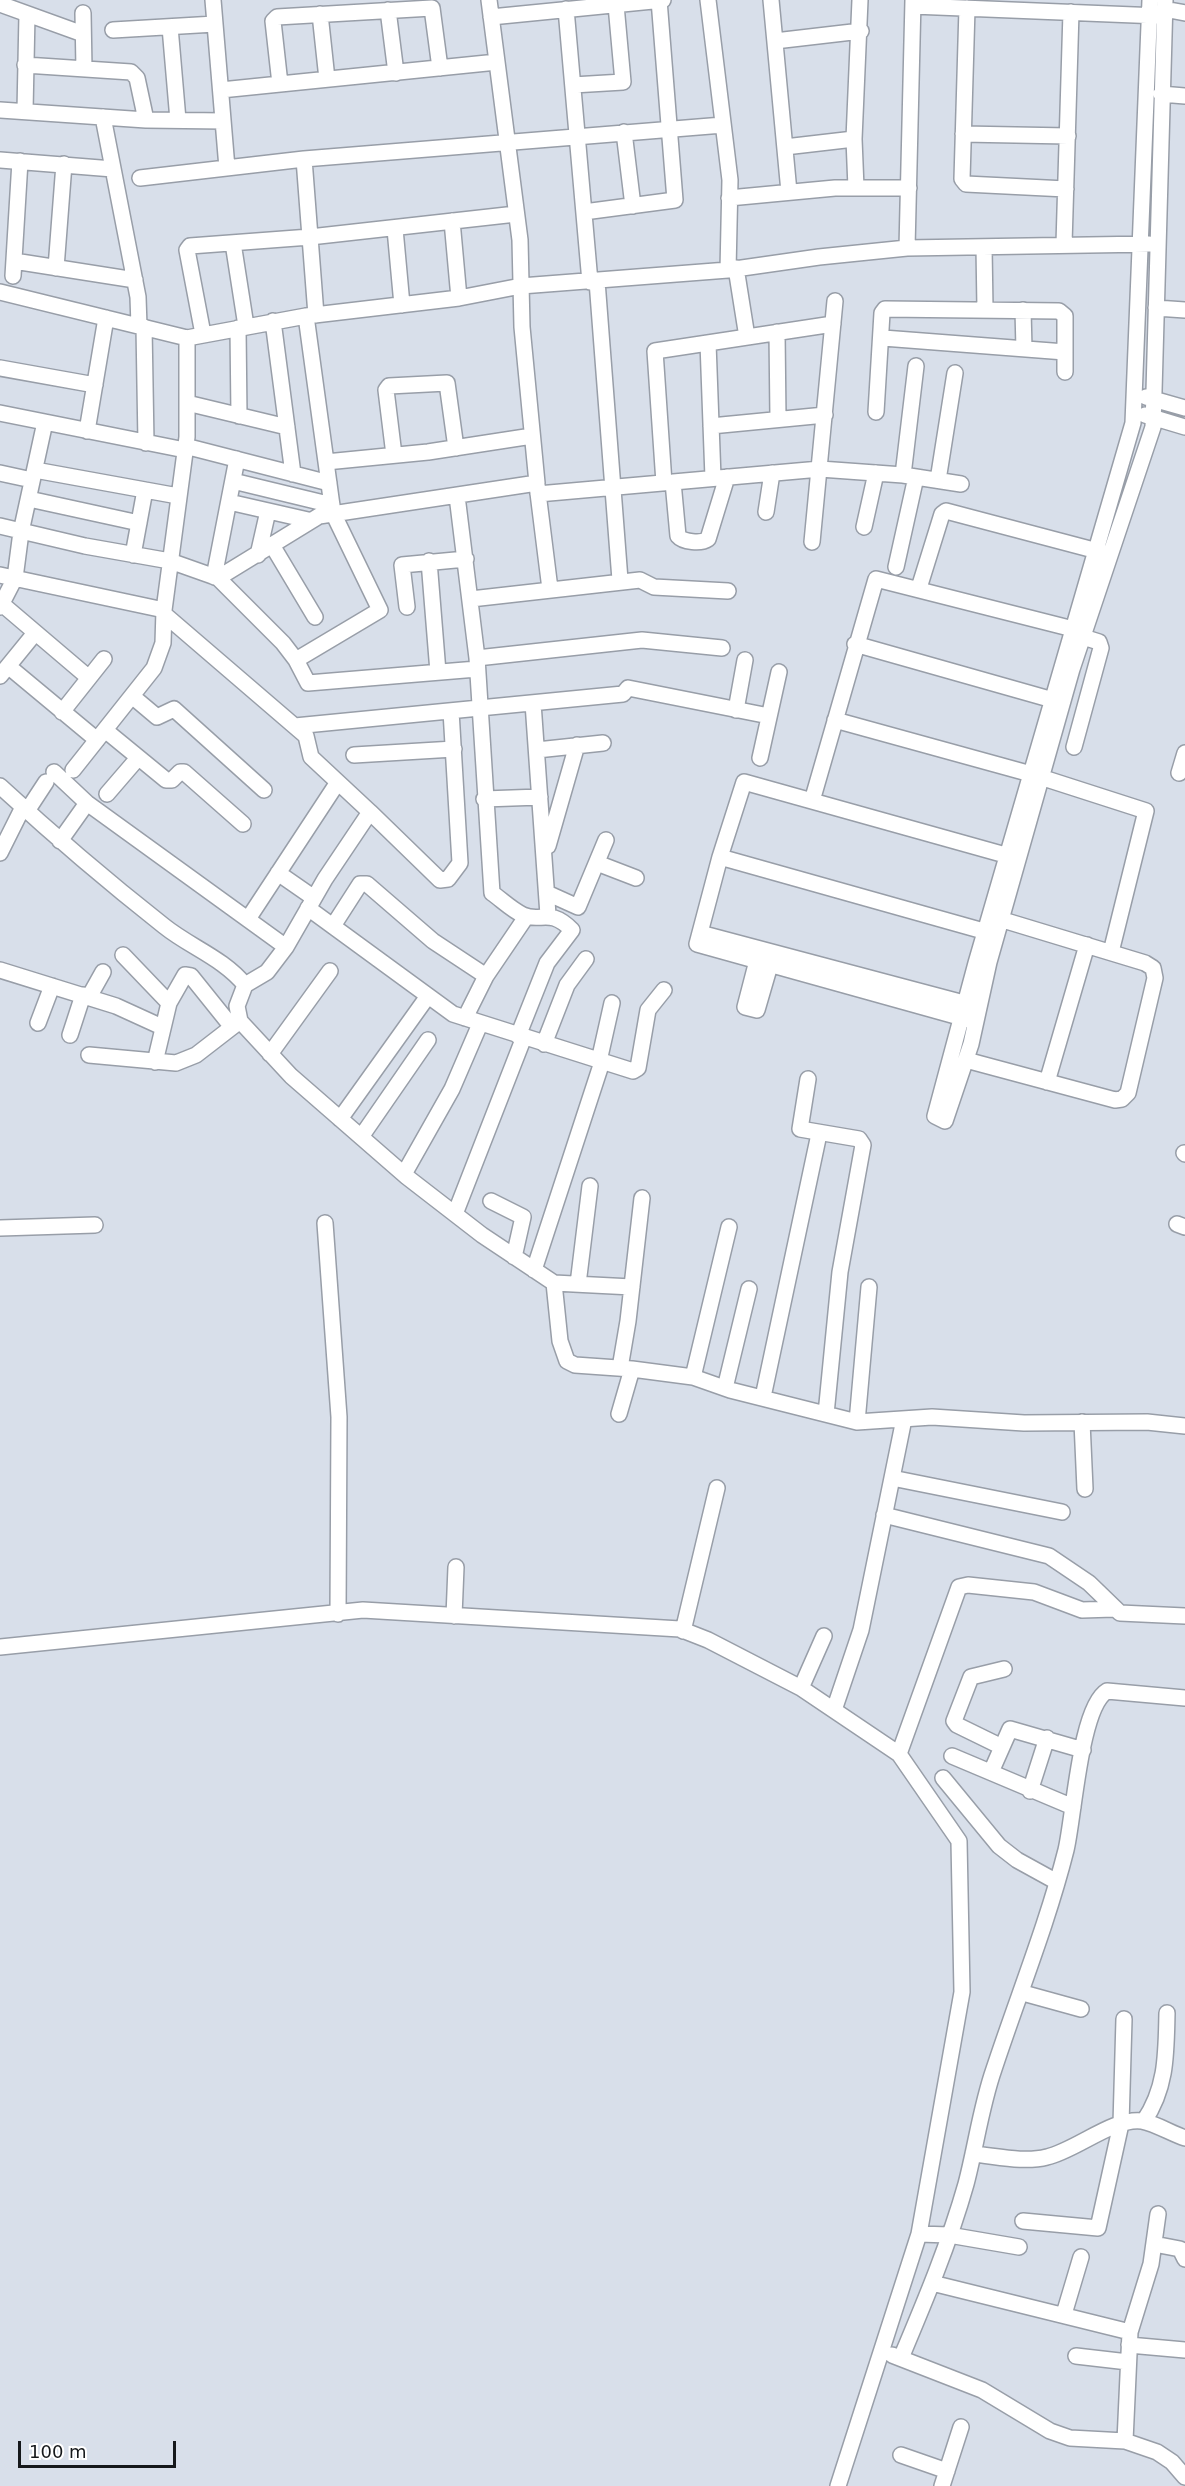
<!DOCTYPE html>
<style>
body{margin:0}
#map{position:relative;width:1185px;height:2486px;overflow:hidden;background:#d8dfea;font-family:"DejaVu Sans",sans-serif}
canvas{display:block}
.scale{position:absolute;left:18px;top:2441px;width:158px;height:27px;box-sizing:border-box;border:3px solid #15181b;border-top:0;padding-left:8px;font-size:18px;line-height:21px;white-space:nowrap;color:#15181b;-webkit-text-stroke:4px #fff;paint-order:stroke}
</style>
<div id="map">
<canvas width="1185" height="2486"></canvas>
<div class="scale">100 m</div>
</div>
<script>
const ctx = document.querySelector('canvas').getContext('2d');
ctx.lineJoin = 'round';
function strokePath(path, color, width, dash) { ctx.strokeStyle = color; ctx.lineWidth = width; ctx.lineCap = dash ? 'butt' : 'round'; ctx.setLineDash(dash || []); ctx.stroke(path); }
const minor = new Path2D(`
 M213,0L227,168
 M771,0L789,192
 M1150,0L1133,423L976,963L935,1116L945,1121L971,1044L989,962L1072,669L1153,427L1165,0
 M0,4L83,34
 M913,6L1159,16
 M967,8L962,179L966,184L1066,189
 M566,9L590,282
 M1164,9L1185,13
 M388,10L396,73
 M83,13L84,69
 M320,14L327,79
 M491,17L663,0
 M170,27L178,120
 M113,30L215,24
 M775,41L861,31
 M25,65L131,72L137,78L146,120
 M280,84L273,21L277,17L432,8L440,68
 M573,85L623,82L616,5
 M221,90L497,62
 M1161,94L1185,96
 M0,110L146,120L223,121
 M25,111L27,14
 M103,117L138,297L139,326
 M624,132L633,206
 M963,134L1068,136
 M785,147L854,139
 M304,159L316,315
 M0,160L113,169
 M140,178L304,159L723,125
 M856,188L854,139L860,0
 M729,198L835,188H909
 M584,212L675,200L659,0
 M452,221L459,298
 M395,229L402,305
 M233,243L246,326
 M1064,244L1071,12
 M984,247L985,309
 M907,248L913,0
 M14,261L135,280
 M56,268L64,164
 M736,268L747,337
 M728,270L819,257L907,248L1149,244
 M13,276L20,161
 M597,281L620,580
 M0,292L187,338V437L164,610L163,643L154,668L73,770
 M1156,308L1185,310
 M1023,310L1024,349
 M273,321L293,474
 M144,327L146,443
 M238,328L239,416
 M777,332L778,419
 M203,334L187,250L190,246L310,237L516,214
 M187,338L306,316L459,298L521,286L728,270L730,180L708,0
 M883,338L1065,352
 M708,343L713,478
 M0,368L95,385
 M1146,397L1185,408
 M187,403L287,427
 M876,412L882,313L885,309L1059,311L1065,316V372
 M0,413L185,450
 M1145,415L1185,427
 M711,426L825,415
 M87,431L106,318
 M185,446L329,483
 M394,455L386,390L389,386L447,383L456,448
 M326,462L428,452L532,436
 M35,470L178,496
 M0,473L32,480
 M903,475L916,366
 M938,480L955,373
 M233,481L332,505
 M673,482L678,536C683,542 701,544 708,539L727,477
 M664,483L655,351L833,324
 M537,485L550,589
 M538,494L820,469L903,475L961,484
 M457,496L477,658L492,893C502,900 512,910 523,915C541,923 549,907 572,930L547,963L518,1036
 M29,499L139,523
 M229,502L308,520
 M766,512L772,473
 M0,526L85,546L170,561L218,578L319,516L537,483L522,327L520,240L489,0
 M864,527L876,473
 M812,542L835,301
 M272,545L315,617
 M133,555L145,490
 M258,555L268,511
 M429,561L438,672
 M896,567L916,477
 M0,575L164,610
 M214,577L237,459
 M218,578L283,643L296,660L308,683L477,669
 M919,588L942,514L946,511L1105,553
 M471,599L640,580L654,587L728,591
 M2,604L89,678
 M0,607L15,578L21,532L45,422
 M407,607L402,565L466,559
 M164,614L306,736L311,757L370,812
 M855,644L1060,702
 M477,658L642,640L722,648
 M296,660L380,610L333,513L306,316
 M8,666L97,740
 M0,676L35,633
 M132,696L157,717L174,709L264,790
 M533,703L548,915
 M736,710L745,660
 M62,712L104,659
 M835,720L1031,774L1146,811L1111,952
 M295,726L623,694L628,688L769,716
 M105,730L166,780H172L180,772H184L243,824
 M1074,747L1101,648L1099,642L1083,637
 M537,750L603,743
 M354,755L454,749
 M760,758L779,672
 M54,772L87,803L286,947
 M1179,773L1185,753
 M0,786C53,835 107,881 164,926C190,947 223,958 245,985L237,1006L240,1021L291,1076L407,1177L482,1235L554,1283L560,1341L567,1361L575,1365L632,1369L693,1377L730,1390L857,1422L932,1417L1024,1423L1147,1422L1185,1426
 M107,794L138,758
 M484,799L540,797
 M812,801L876,579L1081,631
 M27,811L46,782
 M60,841L87,803
 M548,846L577,745
 M0,853L23,807
 M720,857L994,934
 M597,863L636,878
 M278,873L314,898
 M547,893L578,907L606,840
 M308,908L453,1014L633,1071L638,1068L648,1010L664,990
 M248,919L338,782
 M333,926L360,884H367L433,941L486,976
 M700,933L975,1006
 M759,953L745,1007L757,1010L773,955
 M123,955L169,1003
 M0,970L116,1006L162,1027
 M245,985L267,972L286,947L325,879L370,812L440,880L448,879L460,863L451,711
 M89,997L103,972
 M465,1018L486,976L526,917
 M970,1020L697,944L720,857L744,782L1016,858
 M38,1023L52,986
 M70,1035L83,995
 M544,1044L567,985L586,959
 M270,1054L330,971
 M89,1055L176,1063L196,1055L240,1021
 M966,1060L1115,1100L1122,1099L1128,1093L1155,978L1153,968L1145,963L1003,920
 M599,1061L612,1003
 M155,1062L169,1003L185,975L191,976L232,1027
 M808,1079L800,1129L859,1139L863,1145L840,1272L826,1414
 M1047,1082L1087,945
 M340,1119L428,996
 M361,1137L428,1040
 M1184,1153L1185,1154
 M404,1174L452,1089L480,1024
 M491,1201L523,1217L514,1257
 M455,1214L524,1037
 M325,1223L339,1417L338,1614
 M1177,1224L1185,1227
 M0,1228L95,1225
 M534,1270L602,1062
 M554,1283L632,1287
 M578,1284L590,1186
 M620,1368L628,1321L642,1198
 M693,1377L729,1227
 M725,1388L749,1289
 M763,1397L819,1134
 M619,1414L632,1369
 M857,1422L869,1287
 M1082,1422L1085,1489
 M892,1478L1062,1512
 M884,1515L1049,1556L1089,1583L1120,1613L1185,1616
 M454,1616L456,1567
 M683,1631L717,1488
 M0,1647L363,1610L680,1629L708,1640L801,1688L899,1754L959,1841L962,1992L919,2234L838,2486
 M801,1688L824,1636
 M834,1710L861,1630L904,1419
 M1002,1747L957,1725L954,1721L971,1677L1004,1669
 M899,1754L959,1587L968,1585L1034,1592L1082,1610L1114,1609
 M952,1756L1073,1807
 M991,1772L1010,1729L1083,1750
 M943,1778L999,1846L1017,1860L1057,1882
 M1030,1791L1047,1738
 M1023,1993L1081,2009
 M1144,2121C1167,2087 1166,2053 1167,2013
 M973,2154C996,2156 1024,2163 1047,2157C1075,2151 1114,2117 1142,2121C1154,2123 1173,2134 1185,2138
 M1023,2221L1098,2228L1121,2124L1124,2019
 M919,2234L949,2235L1019,2247
 M1154,2244L1180,2249L1185,2259
 M932,2283L1130,2332
 M1064,2314L1081,2257
 M1129,2345L1185,2350
 M892,2355L982,2390L1050,2431L1070,2438L1125,2441L1157,2452L1172,2462L1185,2477
 M1076,2356L1128,2362
 M901,2358C925,2301 949,2244 966,2184C976,2146 981,2106 994,2069C1018,1996 1047,1925 1066,1850C1074,1817 1080,1707 1107,1691L1185,1698
 M1125,2441L1130,2332L1151,2264L1158,2214
 M901,2455L947,2471
 M942,2486L961,2427`);
strokePath(minor, '#989ea8', 18);
strokePath(minor, '#fff', 15);
</script>
